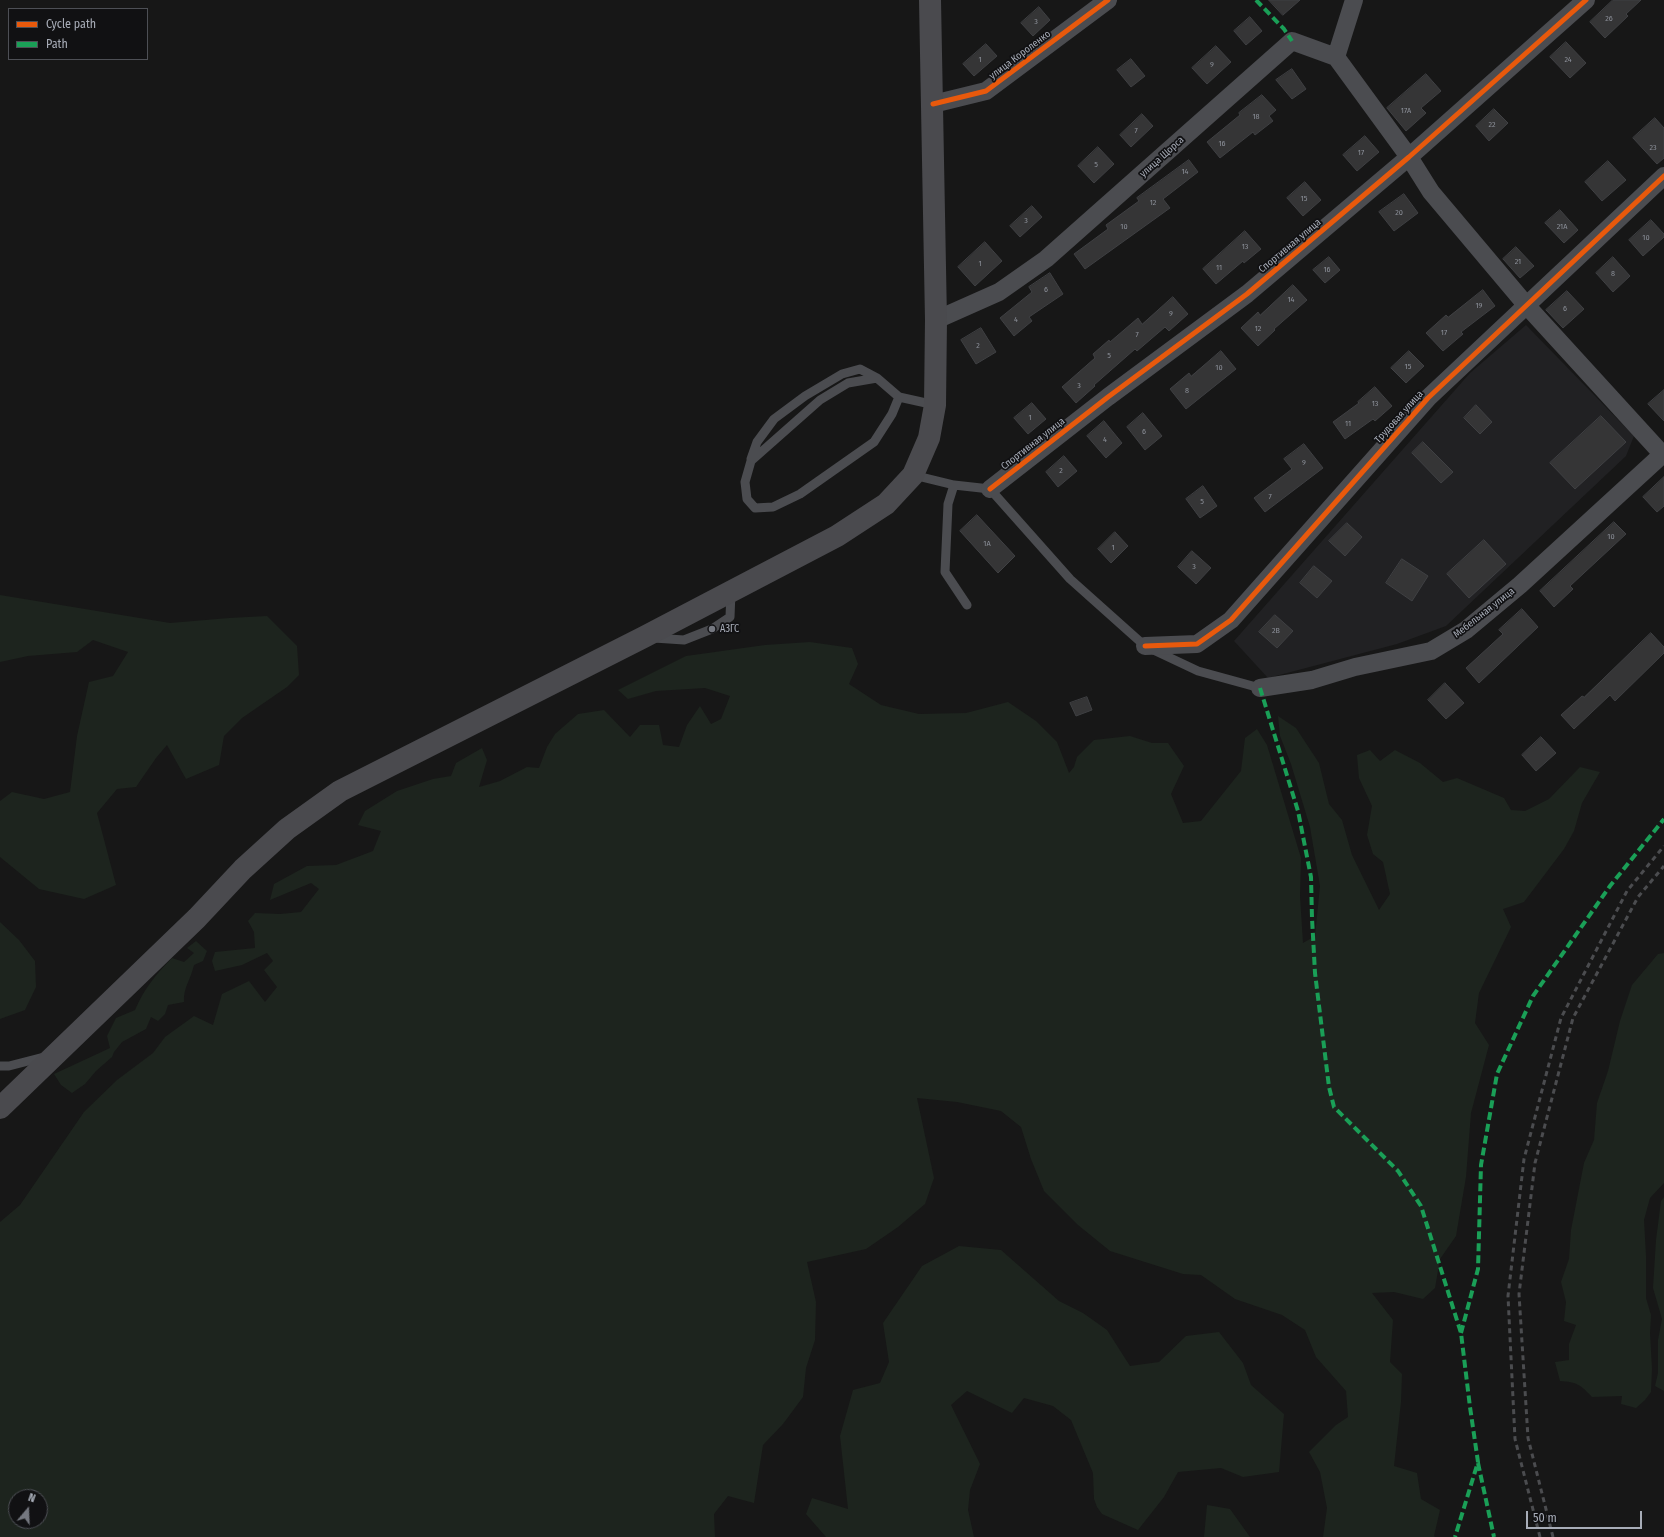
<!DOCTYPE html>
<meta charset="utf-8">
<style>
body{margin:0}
#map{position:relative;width:1664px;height:1537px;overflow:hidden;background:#171717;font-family:"Fira Sans Condensed",sans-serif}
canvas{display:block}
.legend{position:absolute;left:8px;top:8px;width:140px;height:52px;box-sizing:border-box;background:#111113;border:1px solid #4d4f55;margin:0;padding:5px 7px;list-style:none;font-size:12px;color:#a8adb8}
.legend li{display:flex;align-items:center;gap:8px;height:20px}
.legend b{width:20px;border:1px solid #4d4f55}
.north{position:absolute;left:8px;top:1489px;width:40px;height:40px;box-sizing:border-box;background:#111113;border:1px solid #4d4f55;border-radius:50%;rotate:19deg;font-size:11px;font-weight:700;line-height:16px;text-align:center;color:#a8adb8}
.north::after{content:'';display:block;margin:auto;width:14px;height:18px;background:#757880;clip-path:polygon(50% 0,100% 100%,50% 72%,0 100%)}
.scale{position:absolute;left:1526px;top:1511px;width:116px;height:18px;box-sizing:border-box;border:2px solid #a8adb8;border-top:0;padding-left:5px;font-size:12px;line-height:14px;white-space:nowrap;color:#a8adb8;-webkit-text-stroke:3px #111113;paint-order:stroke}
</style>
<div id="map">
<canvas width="1664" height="1537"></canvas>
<ul class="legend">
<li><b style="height:5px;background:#e8590c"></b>Cycle path</li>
<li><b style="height:5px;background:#1a9f57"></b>Path</li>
</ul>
<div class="north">N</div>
<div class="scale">50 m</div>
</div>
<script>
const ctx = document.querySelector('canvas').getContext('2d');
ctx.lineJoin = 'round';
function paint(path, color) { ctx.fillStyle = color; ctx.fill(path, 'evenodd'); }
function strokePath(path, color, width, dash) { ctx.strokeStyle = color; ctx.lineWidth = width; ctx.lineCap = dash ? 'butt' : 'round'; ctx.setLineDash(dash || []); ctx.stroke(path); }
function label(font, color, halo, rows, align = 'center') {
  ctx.font = font + ' "Fira Sans Condensed",sans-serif'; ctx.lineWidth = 3.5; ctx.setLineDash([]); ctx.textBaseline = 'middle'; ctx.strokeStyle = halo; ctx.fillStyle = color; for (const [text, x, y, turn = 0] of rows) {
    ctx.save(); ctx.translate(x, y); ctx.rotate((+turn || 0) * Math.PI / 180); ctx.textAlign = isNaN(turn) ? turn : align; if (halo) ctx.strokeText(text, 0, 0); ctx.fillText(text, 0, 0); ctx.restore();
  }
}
paint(new Path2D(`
 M1526,325L1634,436L1626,456L1446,626L1397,644L1268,678L1234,641L1470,373Z`), '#212123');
paint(new Path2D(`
 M0,595L170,623L229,618L267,616L297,646L299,675L287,687L242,718L224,736L219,765L186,779L167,745L156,758L136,787L117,789L97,813L116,885L84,899L39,889L0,857V801L12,792L44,799L70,792L77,736L89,682L113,676L128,652L93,640L77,652L28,656L0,662Z
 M810,642L852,648L858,664L849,684L881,705L919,714L966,713L1008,702L1036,721L1057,742L1069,773L1074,767L1077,757L1094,740L1130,736L1152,743H1168L1184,766L1171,794L1183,823L1201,821L1241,771L1245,738L1257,729L1267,745L1301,858L1300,896L1303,943L1315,936L1320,886L1310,827L1291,764L1280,736L1278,716L1296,728L1319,763L1329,804L1342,820L1352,855L1379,910L1390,894L1383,862L1373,854L1367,835L1372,806L1359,778L1357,755L1370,750L1380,761L1395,750L1420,763L1443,782L1457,778L1504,798L1511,810L1525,811L1549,799L1580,767L1600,772L1582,803L1574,831L1564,849L1524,902L1503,909L1511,927L1479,993L1475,1023L1489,1045L1471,1113L1466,1177L1456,1236L1440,1259L1435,1288L1423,1299L1394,1292L1372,1293L1393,1320L1390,1362L1402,1374L1401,1402L1394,1466L1417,1473L1421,1499L1440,1510L1434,1536L1435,1537H1323L1327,1508L1320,1472L1309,1452L1336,1425L1348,1417L1346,1391L1316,1357L1305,1330L1282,1315L1235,1299L1201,1275L1183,1274L1110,1251L1078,1225L1044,1191L1031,1159L1021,1127L1001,1111L957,1102L917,1098L934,1178L925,1204L898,1227L866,1249L807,1262L816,1302L815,1340L806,1368L803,1397L783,1424L763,1445L754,1503L728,1496L714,1514L715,1537H0V1222L20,1205L84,1112L117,1080L153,1053L165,1037L194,1016L213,1025L222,994L249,981L265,1002L277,987L264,970L273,961L267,953L242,965L215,971L212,961L215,952L255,948L254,932L248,921L255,913L280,914L301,912L319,889L311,883L270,900L274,884L307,866L336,865L373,851L381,831L358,825L365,811L397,791L433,779L451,776L456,763L482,748L487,760L479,787L500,781L527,767L539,768L547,747L555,734L578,714L604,710L630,737L640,725H659L663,745L679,747L687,725L700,706L711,724L721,719L730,696L705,688L656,691L628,699L618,690L686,656L765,645ZM16,1497H40V1521H16Z
 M0,922L19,940L35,961L36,987L25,1010L0,1019Z
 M196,941L207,951L203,961L194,965C191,979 183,988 184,1002L168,1005L165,1014L158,1021L151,1017L146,1029L122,1042L114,1052L112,1057L96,1071L85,1084L72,1093L61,1085L54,1074L110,1048L107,1036L116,1018L135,1010C144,989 156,974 172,958L184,962L194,953L187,948Z
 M1664,953V1183L1650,1198L1644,1220L1646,1256V1298L1651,1315L1650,1333L1652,1369L1651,1392L1645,1400L1636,1408L1621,1404L1622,1396L1592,1397C1581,1385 1577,1382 1560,1381L1555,1362L1569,1360V1344L1576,1325L1564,1321L1566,1302L1561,1282L1569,1259L1571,1230L1584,1163L1594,1140L1597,1103L1608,1071L1620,1021L1632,985L1658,954Z
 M1664,1197V1391L1655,1386L1658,1373V1340L1662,1319L1653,1288L1656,1240L1661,1201Z
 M959,1246L1001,1250L1059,1301L1083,1313L1107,1330L1130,1366L1159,1362L1186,1336L1219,1332L1243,1363L1251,1385L1284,1414L1279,1472L1243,1477L1221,1468L1178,1472L1164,1497L1138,1530L1102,1514L1097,1507L1094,1499L1093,1473L1071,1420L1053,1406L1024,1398L1012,1413L967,1391L951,1405L980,1464L970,1490L968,1510L974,1537H826L806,1514L812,1498L848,1509L840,1436L853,1390L880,1383L889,1362L883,1323L922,1266Z
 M1207,1505L1230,1509L1250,1537H1204Z`), '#1d241e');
const building = new Path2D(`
 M1269,0H1300L1283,15Z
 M1613,0H1641L1626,14L1628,16L1605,38L1590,22Z
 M1039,7L1050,20L1033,36L1021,23Z
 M1250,17L1262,31L1246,45L1234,31Z
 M1566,42L1586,63L1570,78L1550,57Z
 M986,44L997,56L974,76L963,64Z
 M1216,46L1231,62L1207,84L1192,68Z
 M1131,59L1145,76L1131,87L1117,70Z
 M1292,69L1306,89L1292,99L1276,80Z
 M1426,74L1441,91L1421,108L1426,113L1406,131L1387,108Z
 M1262,95L1276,110L1269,116L1273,121L1255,135L1253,132L1220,158L1207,142L1240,115L1239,113Z
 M1494,109L1508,123L1489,141L1476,126Z
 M1142,114L1153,126L1131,147L1120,135Z
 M1655,118L1664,128V158L1657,164L1633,138Z
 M1365,136L1379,152L1357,171L1343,155Z
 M1098,147L1114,164L1094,183L1078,166Z
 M1189,160L1198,172L1163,199L1170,208L1085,269L1074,254L1108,229L1106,225L1139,201L1137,198Z
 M1608,161L1626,180L1602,201L1585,182Z
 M1305,182L1321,200L1303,216L1287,198Z
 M1404,194L1418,213L1394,231L1379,212Z
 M1032,206L1042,217L1020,237L1010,226Z
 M1560,210L1578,230L1564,243L1545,223Z
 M1651,220L1664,234V237L1643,256L1629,240Z
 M1245,231L1261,249L1244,263L1243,261L1216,284L1203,269Z
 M985,242L1002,261L975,286L958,267Z
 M1516,247L1534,266L1520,278L1503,259Z
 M1329,257L1340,270L1325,283L1313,270Z
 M1613,257L1630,276L1613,292L1596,273Z
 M1050,273L1063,294L1029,317L1032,321L1014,336L1000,318L1032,292L1029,287Z
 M1293,285L1307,300L1274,329L1275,330L1258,346L1241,328L1258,312L1260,315Z
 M1483,290L1495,306L1461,332L1463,334L1443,351L1426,333L1446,315L1448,317Z
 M1567,291L1584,309L1563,328L1546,310Z
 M1173,297L1188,314L1169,331L1165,327L1137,351L1135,349L1094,385L1095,386L1076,403L1062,387L1095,358L1093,354L1109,340L1110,342L1138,318L1142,324Z
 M981,328L996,352L976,364L961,340Z
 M1221,351L1236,369L1186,409L1170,389L1189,373L1191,376Z
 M1409,351L1424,366L1406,383L1391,368Z
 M1375,387L1392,406L1375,421L1373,419L1345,439L1333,422L1359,403L1358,402Z
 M1664,390V421L1648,404Z
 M1032,403L1046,419L1028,434L1014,418Z
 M1476,405L1492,422L1480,434L1464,418Z
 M1143,413L1162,436L1145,450L1127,427Z
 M1601,416L1626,442L1575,489L1550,463Z
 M1104,421L1122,443L1106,458L1087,436Z
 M1423,442L1453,472L1441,483L1412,453Z
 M1304,444L1323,468L1265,512L1254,498L1292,469L1284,459Z
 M1064,456L1077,471L1058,487L1046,472Z
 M1664,477V506L1657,512L1643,497Z
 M1203,486L1217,506L1200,518L1186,499Z
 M977,515L1015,556L998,573L960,531Z
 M1614,522L1626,534L1570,586L1573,589L1554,607L1540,591Z
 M1347,523L1362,537L1345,556L1329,541Z
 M1115,532L1128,546L1111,563L1098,549Z
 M1484,540L1506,564L1469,598L1447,574Z
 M1192,551L1211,568L1196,584L1178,567Z
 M1402,559L1428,576L1412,601L1386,583Z
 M1314,566L1332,581L1317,598L1300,583Z
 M1522,609L1538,627L1479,683L1466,668L1503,634L1499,630Z
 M1275,615L1293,631L1277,648L1259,632Z
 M1651,633L1664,647V653L1615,701L1610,695L1574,729L1561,715L1582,696L1584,697Z
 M1445,683L1464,703L1446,719L1428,700Z
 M1087,697L1092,710L1076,716L1070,703Z
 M1541,737L1556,753L1536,771L1522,755Z`);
paint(building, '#353536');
strokePath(building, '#3f4043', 1);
strokePath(new Path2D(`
 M877,378L848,383L820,400L751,461L745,482L747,499L755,508L773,507L800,494L874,442L892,414L899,397
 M751,459L757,442L774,419L805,396L842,374L860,369L877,378L899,397L935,405
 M913,475L954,485L990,489L1070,579L1145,646L1198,671L1260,688
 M954,485L948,504L945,572L967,605
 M654,638L684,640L712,629L730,617L731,592
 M0,1066H9L44,1057`), '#4b4c50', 9);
strokePath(new Path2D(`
 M1336,57L1409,157L1431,192L1527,306L1664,456
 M933,104L986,91L1108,0
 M936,320L999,292L1046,259L1292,41L1336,57L1354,0
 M990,489L1108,397L1247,294L1409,157L1586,0
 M1145,646L1197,644L1231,620L1428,398L1664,176
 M1260,688L1312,680L1355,667L1431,651L1466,630L1520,585L1664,453`), '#4b4c50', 18);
strokePath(new Path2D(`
 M0,1108L197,918L243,869L287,829L340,791L644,637L837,536L886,504L913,475L929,438L935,405L936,320L930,0`), '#4a4a4e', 22);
strokePath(new Path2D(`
 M1540,1537L1515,1439L1508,1296L1524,1159L1561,1018L1627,891L1664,846
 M1553,1537L1528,1438L1519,1294L1535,1163L1573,1018L1638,897L1664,866`), '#4b4c4f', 3, [5, 4]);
strokePath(new Path2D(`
 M1256,0L1284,29L1292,41
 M1260,688L1298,811L1311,877L1312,918L1315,973L1329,1087L1334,1107L1398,1171L1421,1206L1461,1333L1470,1407L1478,1462L1455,1537
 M1461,1333L1478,1269L1481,1165L1497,1074L1533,996L1610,886L1664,819
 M1478,1463L1494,1537`), '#1a9f57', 4, [8, 4]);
strokePath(new Path2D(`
 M933,104L986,91L1108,0
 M990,489L1108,397L1247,294L1409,157L1586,0
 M1145,646L1197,644L1231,620L1428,398L1664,176`), '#e8590c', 5);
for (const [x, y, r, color] of [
 [712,629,4,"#757880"]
]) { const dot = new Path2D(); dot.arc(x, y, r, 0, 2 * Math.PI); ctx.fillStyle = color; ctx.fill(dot); strokePath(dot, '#111113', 1.5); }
label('8px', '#8b8f98', null, [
 ["26",1609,19],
 ["3",1036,22],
 ["1",980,60],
 ["24",1568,60],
 ["9",1212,65],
 ["17А",1406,111],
 ["18",1256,117],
 ["22",1492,125],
 ["7",1136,131],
 ["16",1222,144],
 ["23",1653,148],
 ["17",1361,153],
 ["5",1096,165],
 ["14",1185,172],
 ["15",1304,199],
 ["12",1153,203],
 ["20",1399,213],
 ["3",1026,221],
 ["10",1124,227],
 ["21А",1562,227],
 ["10",1646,238],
 ["13",1245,247],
 ["21",1518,262],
 ["1",980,264],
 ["11",1219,268],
 ["16",1327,270],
 ["8",1613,274],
 ["6",1046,290],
 ["14",1291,300],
 ["19",1479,306],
 ["6",1565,309],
 ["9",1171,314],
 ["4",1016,320],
 ["12",1258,329],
 ["17",1444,333],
 ["7",1137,335],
 ["2",978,346],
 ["5",1109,356],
 ["15",1408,367],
 ["10",1219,368],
 ["3",1079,386],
 ["8",1187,391],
 ["13",1375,404],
 ["1",1030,418],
 ["11",1348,424],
 ["6",1144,432],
 ["4",1105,440],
 ["9",1304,463],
 ["2",1061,471],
 ["7",1270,497],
 ["5",1202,502],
 ["10",1611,537],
 ["1А",987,544],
 ["1",1113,548],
 ["3",1194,567],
 ["2В",1276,631]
]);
label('10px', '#a8adb8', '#111113', [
 ["улица Короленко",1020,55,-37],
 ["улица Щорса",1162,157,-42],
 ["Спортивная улица",1290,246,-40],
 ["Трудовая улица",1399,417,-48],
 ["Спортивная улица",1033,444,-38],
 ["Мебельная улица",1484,613,-38]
]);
label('10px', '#a8adb8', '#111113', [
 ["АЗГС",720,629]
], 'left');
</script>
